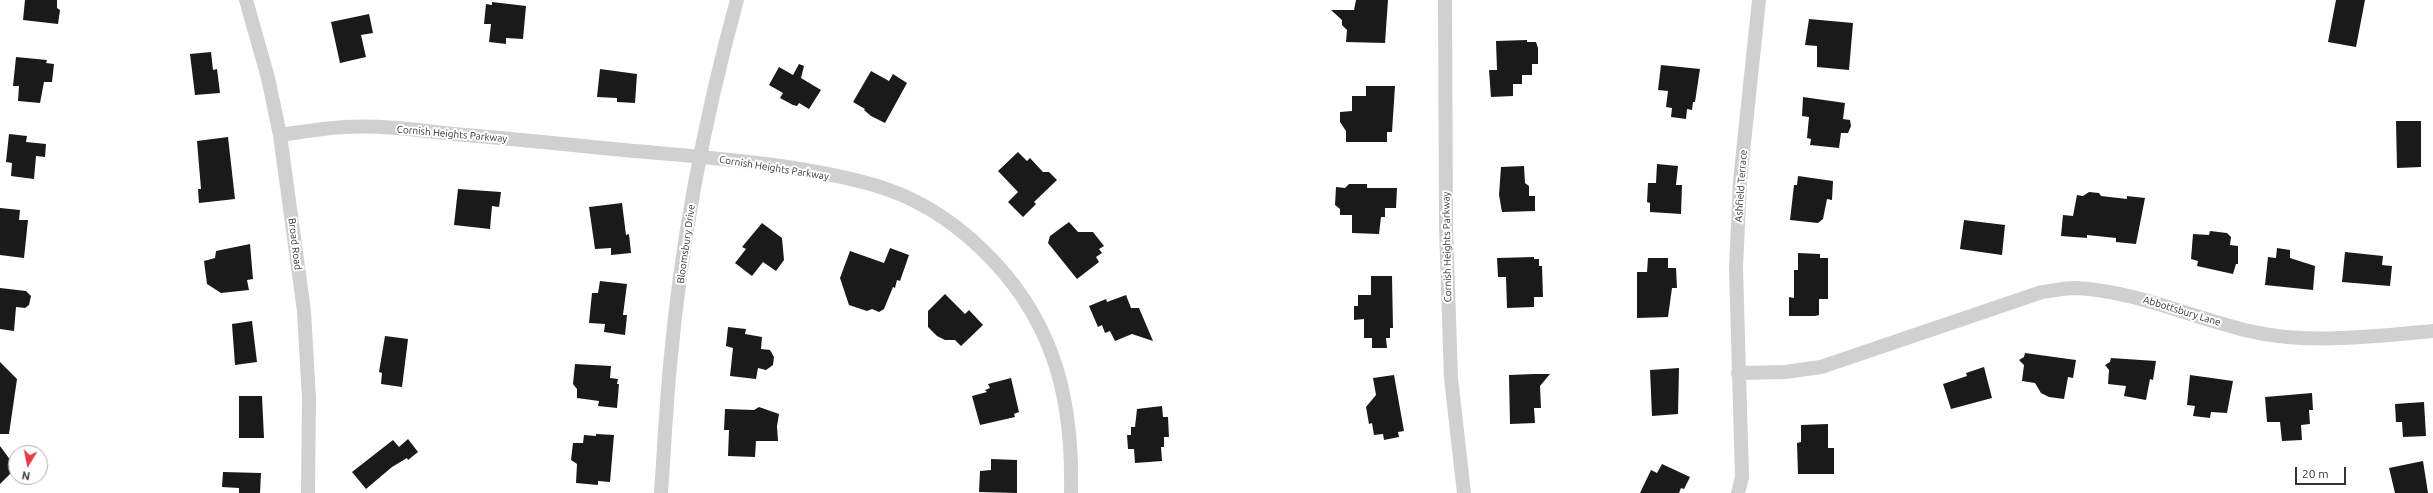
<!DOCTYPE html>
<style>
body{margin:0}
#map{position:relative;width:2433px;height:493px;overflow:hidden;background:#fff;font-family:Ubuntu,sans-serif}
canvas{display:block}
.north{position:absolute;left:8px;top:445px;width:40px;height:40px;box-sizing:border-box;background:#fff;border:1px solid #adadad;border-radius:50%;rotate:190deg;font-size:11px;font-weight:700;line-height:16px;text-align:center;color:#333}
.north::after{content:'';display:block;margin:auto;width:14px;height:18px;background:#e63946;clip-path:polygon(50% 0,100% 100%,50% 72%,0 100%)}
.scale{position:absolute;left:2295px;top:467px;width:51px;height:18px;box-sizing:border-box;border:2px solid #333;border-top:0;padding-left:5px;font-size:12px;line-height:14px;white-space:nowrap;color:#333;-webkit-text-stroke:3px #fff;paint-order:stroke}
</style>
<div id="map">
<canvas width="2433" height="493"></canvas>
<div class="north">N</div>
<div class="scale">20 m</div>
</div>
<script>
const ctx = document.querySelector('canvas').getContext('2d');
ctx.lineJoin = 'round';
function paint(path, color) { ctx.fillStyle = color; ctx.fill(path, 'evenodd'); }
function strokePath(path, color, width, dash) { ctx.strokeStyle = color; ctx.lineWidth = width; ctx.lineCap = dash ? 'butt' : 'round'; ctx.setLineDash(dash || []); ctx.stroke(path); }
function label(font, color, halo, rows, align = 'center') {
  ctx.font = font + ' Ubuntu,sans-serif'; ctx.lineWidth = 4; ctx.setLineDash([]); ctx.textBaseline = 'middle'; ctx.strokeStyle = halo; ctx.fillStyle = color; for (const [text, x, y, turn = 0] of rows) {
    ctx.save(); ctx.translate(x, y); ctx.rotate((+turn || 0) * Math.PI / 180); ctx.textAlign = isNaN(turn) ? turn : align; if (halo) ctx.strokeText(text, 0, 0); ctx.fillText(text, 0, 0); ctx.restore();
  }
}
paint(new Path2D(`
 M25,0H57V8L60,10L58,24L23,20Z
 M1356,0H1388L1385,43L1346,42L1347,30L1342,25V20L1331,10H1354Z
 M2336,0H2365L2356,47L2328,42Z
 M492,2L526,6L523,39L506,38V44L489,42L491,24H484L486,4L492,5Z
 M369,14L373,33L361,35L366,57L340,63L331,22Z
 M1809,19L1853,23L1849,70L1817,67V46L1805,45Z
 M1527,40V42H1536L1538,48V64H1532V75H1522V84H1513V96L1491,97L1489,70H1497L1496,41Z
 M211,52L213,70L217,69L220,93L195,95L190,54Z
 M16,57L47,60L46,63L54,64L52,82H44L40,103L18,101L19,86H13Z
 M799,64L804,66L801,78L821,90L809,109L799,103L797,106L793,105L780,98L783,93L769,85L779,67L793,75Z
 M1661,65L1700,69L1695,102H1693L1692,110L1687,109L1686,119L1671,117L1672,108L1666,107L1668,91L1658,90Z
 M600,69L637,74L635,103L617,102V98L597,97Z
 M871,71L889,81L893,74L907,83L885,123L871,116L864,110L865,109L853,102Z
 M1366,86H1395L1392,132H1387V142H1346V131L1340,122V112L1352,111V96H1366Z
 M1803,97L1845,103L1843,119L1850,120L1851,126L1848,133H1841L1839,148L1810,145L1811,139L1807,138L1809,117L1802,116Z
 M2396,121H2421V167L2397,168Z
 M9,134L27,136L26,142L46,144L45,157L36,156L34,179L11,176L12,163L6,162Z
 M228,137L235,199L199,203L198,189H201L197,141Z
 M1018,152L1027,161L1030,158L1043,172H1049L1057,180L1034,202L1036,204L1023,217L1008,202L1018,192L998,171Z
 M1657,164L1678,166L1676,185H1682L1681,214L1650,212V203L1647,202L1648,183H1656Z
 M1524,166L1525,183L1529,186V196H1535V211L1502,212L1499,195L1501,167Z
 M1798,176L1833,181L1832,200L1827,199L1823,219L1818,223L1790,220L1794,185H1797Z
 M1349,184H1367V188H1397L1396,208H1385V217H1381L1379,234L1352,233V215H1340V209L1335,205L1336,187L1345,188Z
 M458,189L501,192L499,207L492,206L490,229L454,225Z
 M2089,192L2099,193L2101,196L2127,199V196L2145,198L2136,244L2116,242V238L2087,235V238L2061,236L2063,215L2073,216L2077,195L2083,196Z
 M622,203L626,235L629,234L631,253L611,255V248L595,249L589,207Z
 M0,208L20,210L19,220H28L24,258L0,255Z
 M1964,220L2005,225L2002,255L1960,249Z
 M1069,222L1078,232H1093L1104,246L1099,249L1102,253L1096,257L1099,262L1077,279L1048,243L1050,236Z
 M762,223L782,238L784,260L776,271L763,262L752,276L735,263L746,249L742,247Z
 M2210,231L2227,233L2231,237L2230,245L2238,246V264H2236L2233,274L2197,266L2198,261L2191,259L2193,234L2209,235Z
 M250,244L253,279L247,280L249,290L221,293L207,284L204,261L215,258L216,251Z
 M890,248L909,255L900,281L897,280L895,288L893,287L884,309L879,312L872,309L867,311L849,305L840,278L850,251L884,263Z
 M2277,248L2290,250V258L2315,266L2313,290L2265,285L2268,257L2276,258Z
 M2345,252L2383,256L2382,265L2392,266L2390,286L2342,282Z
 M1798,253L1820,254V258H1828V299H1819V315L1815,316H1789V297L1794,298V270H1798Z
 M1534,257V259H1539V266H1542L1543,297H1534V307L1507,308L1506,277H1498L1497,258Z
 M1648,258H1668V268H1676L1677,288H1672L1668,317L1637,318V272H1647Z
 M1371,276H1392L1393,328H1390V338H1386L1387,348H1372V338H1364V319L1354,320V306H1358V295H1371Z
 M600,281L627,284L623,315H627L625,335L604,332L605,324L589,323L592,293H598Z
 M0,288L26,291L31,296L29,305L25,308L16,307L14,331L0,329Z
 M945,294L965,314L969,310L983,325L961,346L955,340H945L937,336L928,327V311Z
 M1126,295L1131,308H1139L1153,341L1132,334L1115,341L1110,331L1105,333L1102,325L1098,327L1089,306L1106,299L1107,302Z
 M252,321L257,362L235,365L232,324Z
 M728,327L746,329L745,334L762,337L761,349L770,350L774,357L773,365L766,370L758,368L756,379L730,376L733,348L726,346Z
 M385,336L408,339L402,387L381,384L382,373L379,372Z
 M2025,353L2076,360L2073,378L2068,377L2064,399L2049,397L2041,393L2035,383L2022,381L2024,365L2019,360L2024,357Z
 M2111,358L2156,361L2153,380L2150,379L2146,400L2124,396L2126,386L2108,384L2109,370L2105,365L2110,362Z
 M0,362L17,379L9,434H0Z
 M575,364L611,366L610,378L618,379L617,384H619L617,408L598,406L599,401L577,398V389L573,384Z
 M1984,367L1992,398L1951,409L1943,384L1967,376L1966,373Z
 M1679,368L1678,414L1652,416L1650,370Z
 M1534,374H1550L1540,386L1541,408H1534L1535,423L1510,424L1509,375Z
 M1394,375L1404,431L1398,432L1399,437L1384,440L1383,434L1374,435L1372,423L1369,424L1366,407L1376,395L1373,378Z
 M2190,375L2233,381L2227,413L2211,412L2210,418L2193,416L2195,406L2187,405Z
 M1011,378L1019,412L1014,414L1015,417L980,425L972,396L987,392L985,390L990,388L988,384Z
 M2312,393L2313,410H2309L2310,424L2301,425L2302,440L2282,441L2280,422H2267L2265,397Z
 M239,396H262L264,438H239Z
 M2424,402L2426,436L2403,437L2402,422H2396L2395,404Z
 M1162,406L1163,417H1168L1169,437H1164V447H1161L1162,461L1135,463L1134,449H1128L1127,435H1131V427H1135L1137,409Z
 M759,407L779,414L777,426L778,441H756L755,457L728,456L729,430H724L725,409L754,410Z
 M1828,424V448H1834V474H1798L1797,443L1801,442V425Z
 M596,434L614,435L610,482L598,481V485L576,483L577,464L571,460L573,443H583L584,435L596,436Z
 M408,439L418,452L408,460L407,458L392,467L366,489L352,472L393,440L399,447Z
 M0,446L14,465L13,471L0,484Z
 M991,459L1017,460V493L979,492L980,471L991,470Z
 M2423,461L2428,493H2395L2389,468Z
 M1662,464L1690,477L1684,489L1681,488L1679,493H1640L1651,470L1657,473Z
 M223,472L261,473L260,493H239V488L222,487Z`), '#1a1a1a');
strokePath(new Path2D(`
 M246,0L268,78L280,135L304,311L309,398L308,493
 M1445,0L1446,227L1451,378L1464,493
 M280,135C302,132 323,128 345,127C381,125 418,130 454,134C504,138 553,143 603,148C693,157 787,161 874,185C954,208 1024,278 1052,355C1068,398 1072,448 1071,493
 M1738,373L1785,372L1821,367L2042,292C2052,291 2064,288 2075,288C2136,291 2190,317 2249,331C2308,345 2373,336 2433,331
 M661,493C664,451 666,408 670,366C681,242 704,120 737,0
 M1738,493L1742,477L1736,268L1740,181L1759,0`), '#d0d0d0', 14);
label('10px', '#333', '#fff', [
 ["Cornish Heights Parkway",452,134,5],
 ["Cornish Heights Parkway",774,168,9],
 ["Ashfield Terrace",1741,186,-86],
 ["Broad Road",295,244,83],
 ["Bloomsbury Drive",686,244,-82],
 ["Cornish Heights Parkway",1447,247,-91],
 ["Abbottsbury Lane",2182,311,17]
]);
</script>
